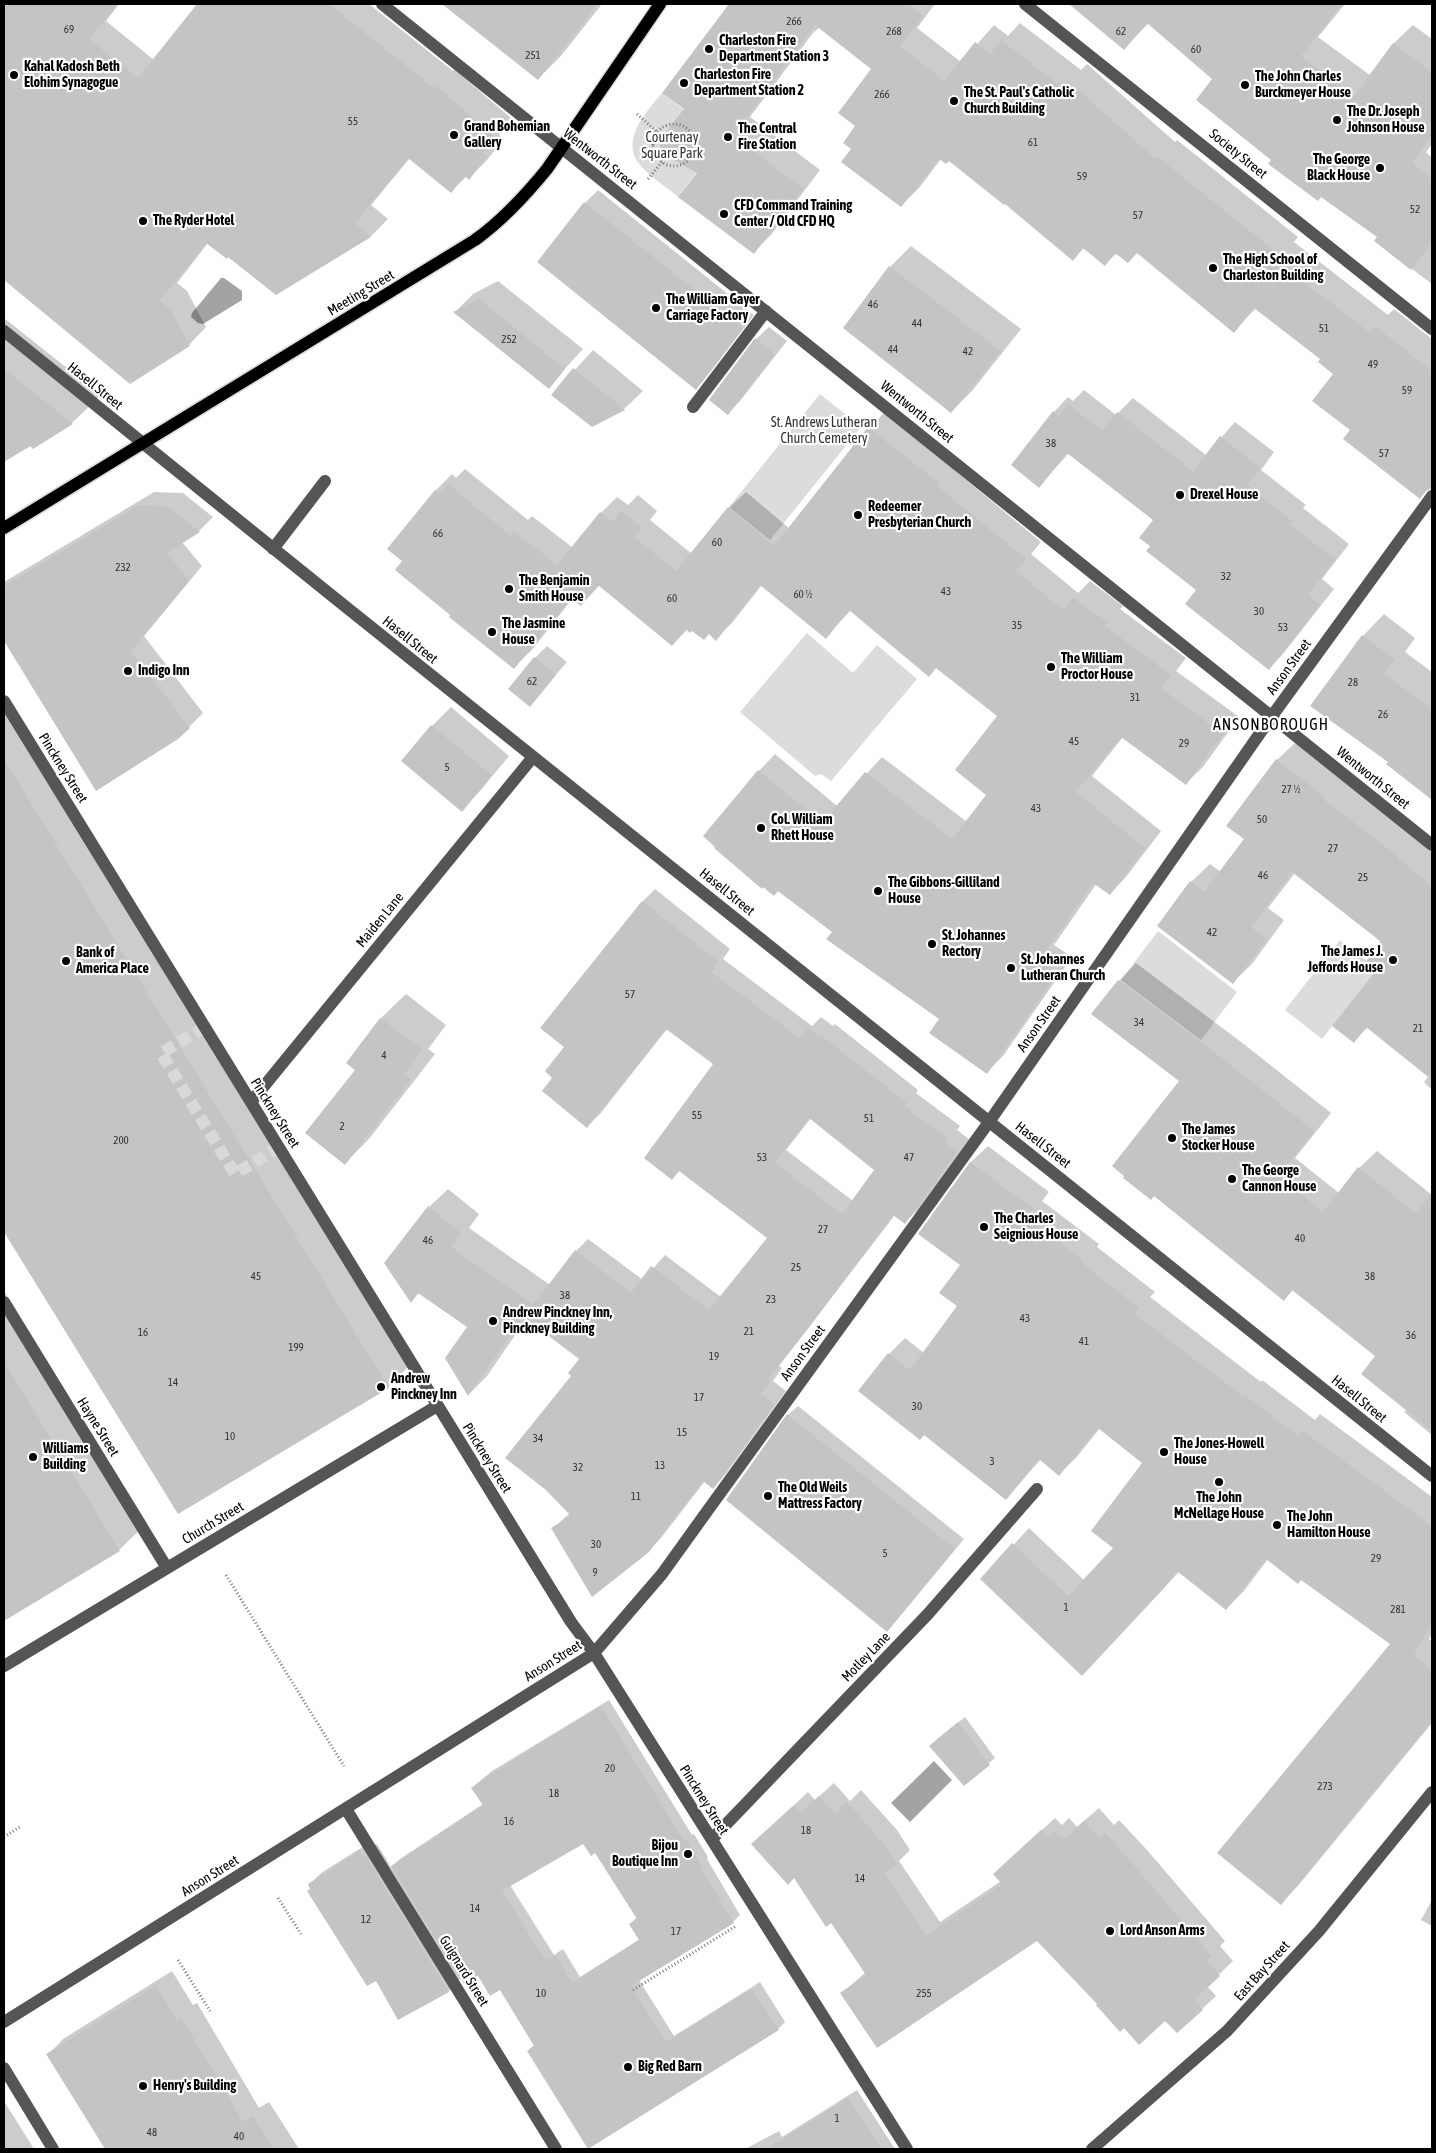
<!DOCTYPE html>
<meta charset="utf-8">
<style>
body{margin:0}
#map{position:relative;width:1436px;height:2153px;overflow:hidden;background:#fff;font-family:"Asap Condensed",sans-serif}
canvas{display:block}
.frame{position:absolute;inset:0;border:5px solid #000;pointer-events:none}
</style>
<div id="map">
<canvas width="1436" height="2153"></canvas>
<div class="frame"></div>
</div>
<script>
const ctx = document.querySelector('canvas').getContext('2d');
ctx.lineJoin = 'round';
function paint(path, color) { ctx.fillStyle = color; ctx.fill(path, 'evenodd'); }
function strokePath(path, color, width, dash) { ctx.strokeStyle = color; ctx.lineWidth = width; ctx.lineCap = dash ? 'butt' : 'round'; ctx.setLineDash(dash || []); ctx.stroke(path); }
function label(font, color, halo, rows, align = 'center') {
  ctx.font = font + ' "Asap Condensed",sans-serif'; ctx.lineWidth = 4.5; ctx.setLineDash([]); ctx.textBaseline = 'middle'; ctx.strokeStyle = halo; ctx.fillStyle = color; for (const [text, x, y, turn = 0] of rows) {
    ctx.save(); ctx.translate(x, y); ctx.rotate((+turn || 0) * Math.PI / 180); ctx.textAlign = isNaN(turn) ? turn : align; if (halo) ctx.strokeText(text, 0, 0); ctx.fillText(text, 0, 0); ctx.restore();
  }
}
paint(new Path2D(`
 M662,93L722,139L678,197C666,186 646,175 637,161C622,137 648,110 662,93Z
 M820,394L861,427L770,540L729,507Z
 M807,633L853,673L877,645L917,679L831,781L821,774L815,776L740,712Z
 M1158,931L1237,992L1201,1040L1121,980Z
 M1340,940L1367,961L1365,963L1371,968L1368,971L1373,974L1322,1039L1285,1010Z`), '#dcdcdc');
paint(new Path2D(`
 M221,278H224L242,291V300L203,324L198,323L191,317L192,313Z
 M934,1761L952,1780L910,1822L891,1803Z`), '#a3a3a3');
paint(new Path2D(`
 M4,4H119L106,21L154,60L199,4H369L453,71L454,69L512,119L499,135L504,139L487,160L469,178L467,176L451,191L410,158L371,205L388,219L371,236L276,294L229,256L208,243L177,283L187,291L206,327L189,345L130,382L4,278Z
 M444,4H602L561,56L538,79Z
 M731,4H935L917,28L961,62L994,25L1008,36L1020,23L1081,70L1087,64L1175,142L1177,140L1298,237L1294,242L1388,315L1394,309L1432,339V457L1424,468L1351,430L1335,373L1322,359L1256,308L1234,331L1138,252L1117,253L1105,264L1085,247L1073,259L1005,202L949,159H941L919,188L901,206L853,149L873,69L820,27L813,33L750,117L820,170L771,235L753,253L699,172L686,109L664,93Z
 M1073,4H1345L1318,37L1371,76L1394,43L1413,25L1432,39V144L1426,152L1432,158V284L1375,241L1379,237L1273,159L1214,79L1149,23L1124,48Z
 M598,190L754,315L708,375L696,388L585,203Z
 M911,246L1021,329L972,391L951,412L890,267Z
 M498,281L583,349L548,387L455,312L473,294Z
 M4,318L101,395L72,423L4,461Z
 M769,327L787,341L740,401L728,413L756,339Z
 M593,350L643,391L624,409L592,426L552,395Z
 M1084,390L1116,415L1133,398L1206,455L1235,422L1274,452L1261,470L1306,505L1303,508L1349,544L1322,579L1334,589L1283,654L1269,668L1198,590L1151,546L1155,520L1069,453L1039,486L1054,412L1068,397L1073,401Z
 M885,412L956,468L954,470L1041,542L1031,554L1078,593L1090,581L1123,606L1120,609L1186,658L1176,671L1239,717L1203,767L1186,783L1123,737L1092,776L1161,831L1126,877L1110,894L1097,883L1054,945L1072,957L1003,1056L987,1072L941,1019L833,932L704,836L759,771L775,754L837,806L882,757L967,822L988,795L998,716L937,667L929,675L851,610L826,637L762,585L732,623L715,639L709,633L688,629L672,645L600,585L581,605L573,598L531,651L514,667L452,615L404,561L388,548L436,490L452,474L456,478L465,469L528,520L532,516L573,548L601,513L617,497L628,505L638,495L657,511L650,520L692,554L729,508L746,492L790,529L869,428Z
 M154,492L183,493L213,517L199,531L182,542L202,566L144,636L203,713L189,727L96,789L4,638V582Z
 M1384,614L1415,638L1405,652L1432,672V799L1388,764L1389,762L1363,636Z
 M547,646L567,662L530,705L535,658Z
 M4,701L410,1365L388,1387L178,1512L4,1230Z
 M451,707L509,756L480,791L462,810L403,761L432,726Z
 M1296,742L1432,853V1090L1424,1082L1429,1076L1368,1027L1354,1041L1374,974L1382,941L1295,873L1268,908L1284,920L1252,964L1233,982L1191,882L1210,864L1221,872L1246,839L1277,760Z
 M655,889L730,949L723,959L812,1026L821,1017L833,1026L835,1024L918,1090L916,1093L960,1126L957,1130L969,1139L918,1210L905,1222L895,1215L779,1366L782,1368L773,1381L786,1391L725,1475L713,1488L705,1481L661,1538L648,1551L553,1528L570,1513L573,1375L581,1359L527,1318L487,1376L469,1394V1326L419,1293L411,1301L429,1207L448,1189L479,1214L469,1228L550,1285L576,1251L588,1239L643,1280L665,1255L721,1297L769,1238L680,1170L672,1178L715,1064L667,1029L600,1114L587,1126L554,1077L565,1047L642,902ZM811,1118L876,1170L853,1201L786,1150Z
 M1136,963L1245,1045L1331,1113L1295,1158L1339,1193L1359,1168L1377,1151L1432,1195V1435L1404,1412L1407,1409L1377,1355L1294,1289L1284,1299L1181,1081L1093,1014L1119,981Z
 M406,994L446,1025L428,1049L435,1054L369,1139L345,1163L357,1070L348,1062L381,1018Z
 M988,1146L1049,1192L1042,1201L1099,1244L1097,1247L1155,1292L1150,1297L1261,1382L1262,1380L1315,1420L1320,1414L1432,1497V1634L1429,1639L1432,1641V1723L1297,1887L1281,1903L1391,1644L1301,1579L1268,1559L1243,1592L1226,1609L1179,1572L1098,1658L982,1579L1029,1528L1084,1580L1115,1547L1143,1463L1100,1428L1076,1458L1059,1474L1041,1459L1006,1499L889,1354L905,1338L924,1353L959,1306L962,1264L920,1233L971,1162Z
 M4,1291L147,1523L119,1550L4,1619Z
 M798,1406L964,1539L896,1621L727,1499L788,1415Z
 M609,1700L692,1835L694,1834L708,1857L707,1859L740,1915L733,1922L639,1980L674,2036L760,1982L785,2022L778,2029L588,2147L528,2051L534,2045L500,1988L478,1975L461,1978L449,1991L399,2018L377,1979L309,1885L321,1873L372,1841L374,1845L377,1844L391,1867L400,1859L483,1804L480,1781L492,1771ZM584,1842L595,1851L637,1917L630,1924L640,1939L580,1977L563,1949L554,1955L510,1885Z
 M965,1717L995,1758L964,1784L936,1740Z
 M834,1783L850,1801L861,1790L897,1830L910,1850L899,1861L940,1922L1001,1881L1009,1860L1055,1818L1062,1825L1069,1818L1077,1827L1099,1808L1114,1825L1119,1820L1147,1850L1225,1941L1220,1946L1233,1961L1207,1986L1216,1996L1202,2009L1165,2019L1124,2026L1099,2004L1037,1939L842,1993L866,1972L832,1922L795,1876L753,1844L808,1792L815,1800Z
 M1432,1900V1926L1421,1920Z
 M172,1971L193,2005L197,2003L259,2108L269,2102L299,2149H106L48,2055L63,2039Z
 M857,2090L895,2149H745L779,2131L782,2137Z
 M4,2101L34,2149H4Z`), '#0003');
paint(new Path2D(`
 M4,4H118L89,39L138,78L197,4H329L434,88L436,86L495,137L483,153L487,157L469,180L465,176L451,193L408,158L355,224L371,237L276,295L228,257L227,259L206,243L160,301L170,309L190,346L130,384L4,280Z
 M442,4H596L578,30L538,80Z
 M729,4H908L923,16L900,46L944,81L975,42L990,54L1001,40L1063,88L1068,81L1156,159L1158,157L1281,256L1277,261L1369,332L1375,326L1432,371V488L1426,491L1420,499L1343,439L1350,430L1312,401L1333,374L1318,362L1320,359L1254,308L1234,333L1137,253L1128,263L1115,253L1105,266L1083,248L1073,261L1005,204L1004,205L949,161L946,164L939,159L901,207L841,162L851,149L843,143L855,126L838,113L871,69L815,25L733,135L803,189L754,254L678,197L697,173L663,154L660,146L662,137L684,109L662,93Z
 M1069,4H1342L1301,56L1354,96L1393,43L1432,72V134L1412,163L1432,179V242L1411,270L1374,241L1377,237L1321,197L1318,201L1268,164L1271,160L1196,100L1212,79L1147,23L1124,50Z
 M584,202L743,328L696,390L537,262Z
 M889,266L1001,351L951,413L843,328Z
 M479,299L565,369L549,389L453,312Z
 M755,338L775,354L728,415L709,400Z
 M573,368L600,390L625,410L592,427L551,395Z
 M4,369L73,424L33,449L30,446L4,462Z
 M1068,404L1102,431L1117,412L1193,471L1220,436L1260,468L1247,485L1292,521L1289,524L1335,559L1308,595L1320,605L1269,670L1185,604L1196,590L1146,551L1150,546L1139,538L1153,520L1067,453L1039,488L1011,465L1053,411L1059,416Z
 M868,427L940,484L938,487L1026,559L1016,570L1063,610L1072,597L1107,622L1105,626L1171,675L1161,688L1223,734L1186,785L1121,737L1076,792L1145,848L1110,895L1093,883L1039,961L1057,974L987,1074L929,1033L939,1019L826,939L832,932L778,891L774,896L763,887L762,889L714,848L715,847L703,836L758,770L822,823L865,772L952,839L986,795L955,770L997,716L936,668L929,677L849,610L826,639L760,585L716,641L709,634L704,640L692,631L690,633L686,629L672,646L598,585L581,606L571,599L514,669L449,617L450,615L395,570L402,561L387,549L435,490L440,494L448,484L511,536L514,531L557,565L600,512L612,522L621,510L642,528L634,537L676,571L728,507L774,546Z
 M139,505L169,507L200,532L167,553L189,581L131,651L190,728L178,739L96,791L4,641V586Z
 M1362,635L1395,660L1384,674L1432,709V800L1386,764L1388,762L1310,706Z
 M534,657L556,675L530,707L508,689Z
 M431,725L492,775L462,812L401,761Z
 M4,759L389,1388L178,1514L4,1232Z
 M1276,759L1325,797L1323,799L1398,856L1397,858L1432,886V1080L1366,1027L1354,1043L1332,1026L1373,974L1368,971L1371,968L1365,963L1380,941L1292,872L1251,927L1267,939L1233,984L1157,926L1190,881L1204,892L1244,839L1226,826Z
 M642,901L719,962L711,972L800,1038L808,1028L820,1038L822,1036L907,1103L904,1106L948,1139L945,1143L957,1152L905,1224L893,1215L810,1326L768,1379L771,1381L761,1394L775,1404L713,1489L703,1481L649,1552L592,1597L551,1528L571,1516L546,1490L505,1458L571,1376L568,1373L579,1359L524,1317L575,1250L631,1293L651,1266L709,1310L767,1238L679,1171L672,1180L644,1158L713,1064L666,1029L587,1128L542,1091L552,1078L545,1071L564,1047L540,1028ZM809,1118L874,1170L842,1214L775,1163Z
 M1118,980L1227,1062L1314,1131L1279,1176L1323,1212L1358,1167L1416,1214L1432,1193V1431L1361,1374L1375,1356L1292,1290L1284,1301L1154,1196L1151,1200L1123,1178L1124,1176L1112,1166L1179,1081L1091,1014Z
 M380,1018L423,1050L404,1074L411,1079L345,1165L305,1133L355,1070L346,1063Z
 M970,1162L1034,1209L1027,1218L1084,1261L1082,1263L1139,1308L1135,1314L1244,1397L1245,1395L1298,1436L1302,1430L1432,1526V1624L1414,1655L1432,1671V1721L1281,1905L1217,1853L1390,1644L1301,1580L1298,1584L1266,1559L1226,1610L1177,1571L1164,1588L1082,1676L980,1579L1012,1543L1068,1596L1113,1548L1091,1531L1142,1463L1098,1428L1059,1476L1039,1459L1006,1500L924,1435L920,1440L858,1391L888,1353L910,1370L957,1306L939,1293L960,1265L918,1234Z
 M428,1206L461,1233L451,1247L532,1304L468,1396L445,1358L467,1327L418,1293L411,1303L384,1263Z
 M4,1362L120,1551L4,1621Z
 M787,1414L955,1549L887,1632L726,1500Z
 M601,1706L684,1841L686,1840L702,1866L700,1867L734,1923L631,1986L666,2042L752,1989L779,2030L588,2149L527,2051L534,2046L500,1990L490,1996L478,1976L464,1984L391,1866L483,1805L471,1788L484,1778ZM583,1844L591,1856L595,1853L637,1919L629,1924L639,1940L572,1983L555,1955L546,1961L502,1891Z
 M958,1722L990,1765L964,1786L929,1746Z
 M819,1796L835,1813L847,1802L884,1844L897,1864L884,1873L926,1935L1002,1884L993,1874L1041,1830L1048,1837L1054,1831L1063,1840L1084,1821L1099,1837L1105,1833L1133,1864L1212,1956L1207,1960L1220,1976L1194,2000L1203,2010L1177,2033L1165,2021L1139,2045L1124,2028L1120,2032L1096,2005L1097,2004L1037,1941L877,2048L840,1993L866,1975L831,1923L826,1927L794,1878L788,1885L751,1844L794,1805L801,1813Z
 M359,1851L362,1856L365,1855L449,1992L398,2020L376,1981L367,1986L307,1891L310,1889L308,1884Z
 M156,1985L177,2020L181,2017L243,2122L253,2116L274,2149H105L46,2054Z
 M848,2098L881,2149H766Z`), '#c4c4c4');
strokePath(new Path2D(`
 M205,1027L161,1053L235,1174L279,1147`), '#d9d9d9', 12, [12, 6]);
const major = new Path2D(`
 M4,528L475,240C503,220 525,196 547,169L660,4`);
strokePath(major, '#dbdbdb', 15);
strokePath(new Path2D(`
 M637,114L657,132
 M653 145a21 21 0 1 1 42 0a21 21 0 1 1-42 0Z
 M648,179L662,162
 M226,1575L344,1766
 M4,1837L20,1827
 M278,1898L301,1934
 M178,1960L210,2011
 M633,1990L736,1926`), '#777', 3, [1, 2.5]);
strokePath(new Path2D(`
 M382,4L1432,845
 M1025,4L1432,329
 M4,331L336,599L1432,1476
 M693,407L766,311
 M273,549L325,481
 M4,701L571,1622L594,1653L907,2149
 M251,1102L533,757
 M4,1302L167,1568
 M4,1666L437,1406
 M346,1809L556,2149
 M712,1839L928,1614L1037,1489
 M4,2022L594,1653L662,1574L708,1510L989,1122L1272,716L1432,496
 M4,2068L53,2149
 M1092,2149L1227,2031L1319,1931L1432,1792`), '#555', 12);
strokePath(major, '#000', 12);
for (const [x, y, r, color] of [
 [709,49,5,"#000"],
 [14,75,5,"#000"],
 [684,83,5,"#000"],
 [1245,85,5,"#000"],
 [954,101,5,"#000"],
 [1337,120,5,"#000"],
 [454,135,5,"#000"],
 [728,137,5,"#000"],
 [1380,168,5,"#000"],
 [724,214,5,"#000"],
 [143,221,5,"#000"],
 [1213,268,5,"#000"],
 [656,308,5,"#000"],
 [1180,495,5,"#000"],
 [858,515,5,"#000"],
 [509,589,5,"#000"],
 [492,632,5,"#000"],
 [1051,667,5,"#000"],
 [128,671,5,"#000"],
 [761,828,5,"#000"],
 [878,891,5,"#000"],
 [932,944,5,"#000"],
 [1393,960,5,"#000"],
 [66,961,5,"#000"],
 [1011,968,5,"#000"],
 [1172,1138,5,"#000"],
 [1232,1179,5,"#000"],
 [984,1227,5,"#000"],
 [493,1321,5,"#000"],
 [381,1387,5,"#000"],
 [1164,1452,5,"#000"],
 [33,1457,5,"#000"],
 [1219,1482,5,"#000"],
 [768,1496,5,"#000"],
 [1277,1525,5,"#000"],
 [688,1854,5,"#000"],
 [1110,1931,5,"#000"],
 [628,2067,5,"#000"],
 [143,2086,5,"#000"]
]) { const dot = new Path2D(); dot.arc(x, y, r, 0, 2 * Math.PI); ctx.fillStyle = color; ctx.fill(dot); strokePath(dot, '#fff', 2); }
label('11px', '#313131', null, [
 ["266",794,22],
 ["69",69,30],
 ["268",894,32],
 ["62",1121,32],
 ["60",1196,50],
 ["251",533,56],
 ["266",882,95],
 ["55",353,122],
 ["61",1033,143],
 ["59",1082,177],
 ["52",1415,210],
 ["57",1138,216],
 ["46",873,305],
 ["44",917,324],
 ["51",1324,329],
 ["252",509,340],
 ["44",893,350],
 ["42",968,352],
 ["49",1373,365],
 ["59",1407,391],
 ["38",1051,444],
 ["57",1384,454],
 ["66",438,534],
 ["60",717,543],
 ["232",123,568],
 ["32",1226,577],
 ["43",946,592],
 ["60 ½",803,595],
 ["60",672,599],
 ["30",1259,612],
 ["35",1017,626],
 ["53",1283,628],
 ["62",532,682],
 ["28",1353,683],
 ["31",1135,698],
 ["26",1383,715],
 ["45",1074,742],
 ["29",1184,744],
 ["5",447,768],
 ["27 ½",1291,790],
 ["43",1036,809],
 ["50",1262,820],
 ["27",1333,849],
 ["46",1263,876],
 ["25",1363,878],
 ["42",1212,933],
 ["57",630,995],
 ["34",1139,1023],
 ["21",1418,1029],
 ["4",384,1056],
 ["55",697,1116],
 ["51",869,1119],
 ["2",342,1127],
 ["200",121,1141],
 ["53",762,1158],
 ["47",909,1158],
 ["27",823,1230],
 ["40",1300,1239],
 ["46",428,1241],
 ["25",796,1268],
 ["45",256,1277],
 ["38",1370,1277],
 ["38",565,1296],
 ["23",771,1300],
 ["43",1025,1319],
 ["21",749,1332],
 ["16",143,1333],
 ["36",1411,1336],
 ["41",1084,1342],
 ["199",296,1348],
 ["19",714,1357],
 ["14",173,1383],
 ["17",699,1398],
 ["30",917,1407],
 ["15",682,1433],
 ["10",230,1437],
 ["34",538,1439],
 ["3",992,1462],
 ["13",660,1466],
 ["32",578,1468],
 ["11",636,1497],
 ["30",596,1545],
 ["5",885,1554],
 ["29",1376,1559],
 ["9",595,1573],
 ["1",1066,1608],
 ["281",1398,1610],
 ["20",610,1769],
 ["273",1325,1787],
 ["18",554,1794],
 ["16",509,1822],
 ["18",806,1831],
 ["14",860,1879],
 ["14",475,1909],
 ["12",366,1920],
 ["17",676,1932],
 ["10",541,1994],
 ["255",924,1994],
 ["1",837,2119],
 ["48",152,2133],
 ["40",239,2137]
]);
label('bold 14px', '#000', '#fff', [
 ["Charleston Fire",719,41],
 ["Department Station 3",719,57],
 ["Kahal Kadosh Beth",24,67],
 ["Elohim Synagogue",24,83],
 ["Charleston Fire",694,75],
 ["Department Station 2",694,91],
 ["The John Charles",1255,77],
 ["Burckmeyer House",1255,93],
 ["The St. Paul's Catholic",964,93],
 ["Church Building",964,109],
 ["The Dr. Joseph",1347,112],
 ["Johnson House",1347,128],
 ["Grand Bohemian",464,127],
 ["Gallery",464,143],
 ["The Central",738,129],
 ["Fire Station",738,145],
 ["The George",1370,160,"right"],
 ["Black House",1370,176,"right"],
 ["CFD Command Training",734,206],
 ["Center / Old CFD HQ",734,222],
 ["The Ryder Hotel",153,221],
 ["The High School of",1223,260],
 ["Charleston Building",1223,276],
 ["The William Gayer",666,300],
 ["Carriage Factory",666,316],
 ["Drexel House",1190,495],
 ["Redeemer",868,507],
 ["Presbyterian Church",868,523],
 ["The Benjamin",519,581],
 ["Smith House",519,597],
 ["The Jasmine",502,624],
 ["House",502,640],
 ["The William",1061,659],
 ["Proctor House",1061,675],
 ["Indigo Inn",138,671],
 ["Col. William",771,820],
 ["Rhett House",771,836],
 ["The Gibbons-Gilliland",888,883],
 ["House",888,899],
 ["St. Johannes",942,936],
 ["Rectory",942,952],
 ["The James J.",1383,952,"right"],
 ["Jeffords House",1383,968,"right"],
 ["Bank of",76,953],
 ["America Place",76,969],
 ["St. Johannes",1021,960],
 ["Lutheran Church",1021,976],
 ["The James",1182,1130],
 ["Stocker House",1182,1146],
 ["The George",1242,1171],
 ["Cannon House",1242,1187],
 ["The Charles",994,1219],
 ["Seignious House",994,1235],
 ["Andrew Pinckney Inn,",503,1313],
 ["Pinckney Building",503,1329],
 ["Andrew",391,1379],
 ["Pinckney Inn",391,1395],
 ["The Jones-Howell",1174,1444],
 ["House",1174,1460],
 ["Williams",43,1449],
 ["Building",43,1465],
 ["The Old Weils",778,1488],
 ["Mattress Factory",778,1504],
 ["The John",1219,1498,"center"],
 ["McNellage House",1219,1514,"center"],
 ["The John",1287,1517],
 ["Hamilton House",1287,1533],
 ["Bijou",678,1846,"right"],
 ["Boutique Inn",678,1862,"right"],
 ["Lord Anson Arms",1120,1931],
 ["Big Red Barn",638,2067],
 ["Henry's Building",153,2086]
], 'left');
label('14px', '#333', '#fff', [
 ["Courtenay",672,138],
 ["Square Park",672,154],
 ["St. Andrews Lutheran",824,423],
 ["Church Cemetery",824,439]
]);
label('14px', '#000', '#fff', [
 ["Society Street",1238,154,39],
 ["Wentworth Street",600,159,38],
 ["Meeting Street",361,293,-31],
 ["Hasell Street",95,386,39],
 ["Wentworth Street",917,412,39],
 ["Hasell Street",410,640,39],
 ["Anson Street",1289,667,-54],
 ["Pinckney Street",63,768,58],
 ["Wentworth Street",1373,778,39],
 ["Hasell Street",727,892,39],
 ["Maiden Lane",380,920,-51],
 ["Anson Street",1039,1024,-55],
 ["Pinckney Street",275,1113,58],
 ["Hasell Street",1043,1145,38],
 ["Anson Street",803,1353,-54],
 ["Hasell Street",1359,1399,39],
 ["Hayne Street",98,1427,58],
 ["Pinckney Street",487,1458,58],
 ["Church Street",213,1523,-31],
 ["Motley Lane",866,1657,-46],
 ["Anson Street",553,1661,-32],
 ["Pinckney Street",704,1800,58],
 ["Anson Street",210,1876,-32],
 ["Guignard Street",464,1971,58],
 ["East Bay Street",1262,1971,-48]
]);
ctx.letterSpacing = '1px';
label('16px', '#000', '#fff', [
 ["ANSONBOROUGH",1271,725]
]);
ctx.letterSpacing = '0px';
</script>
